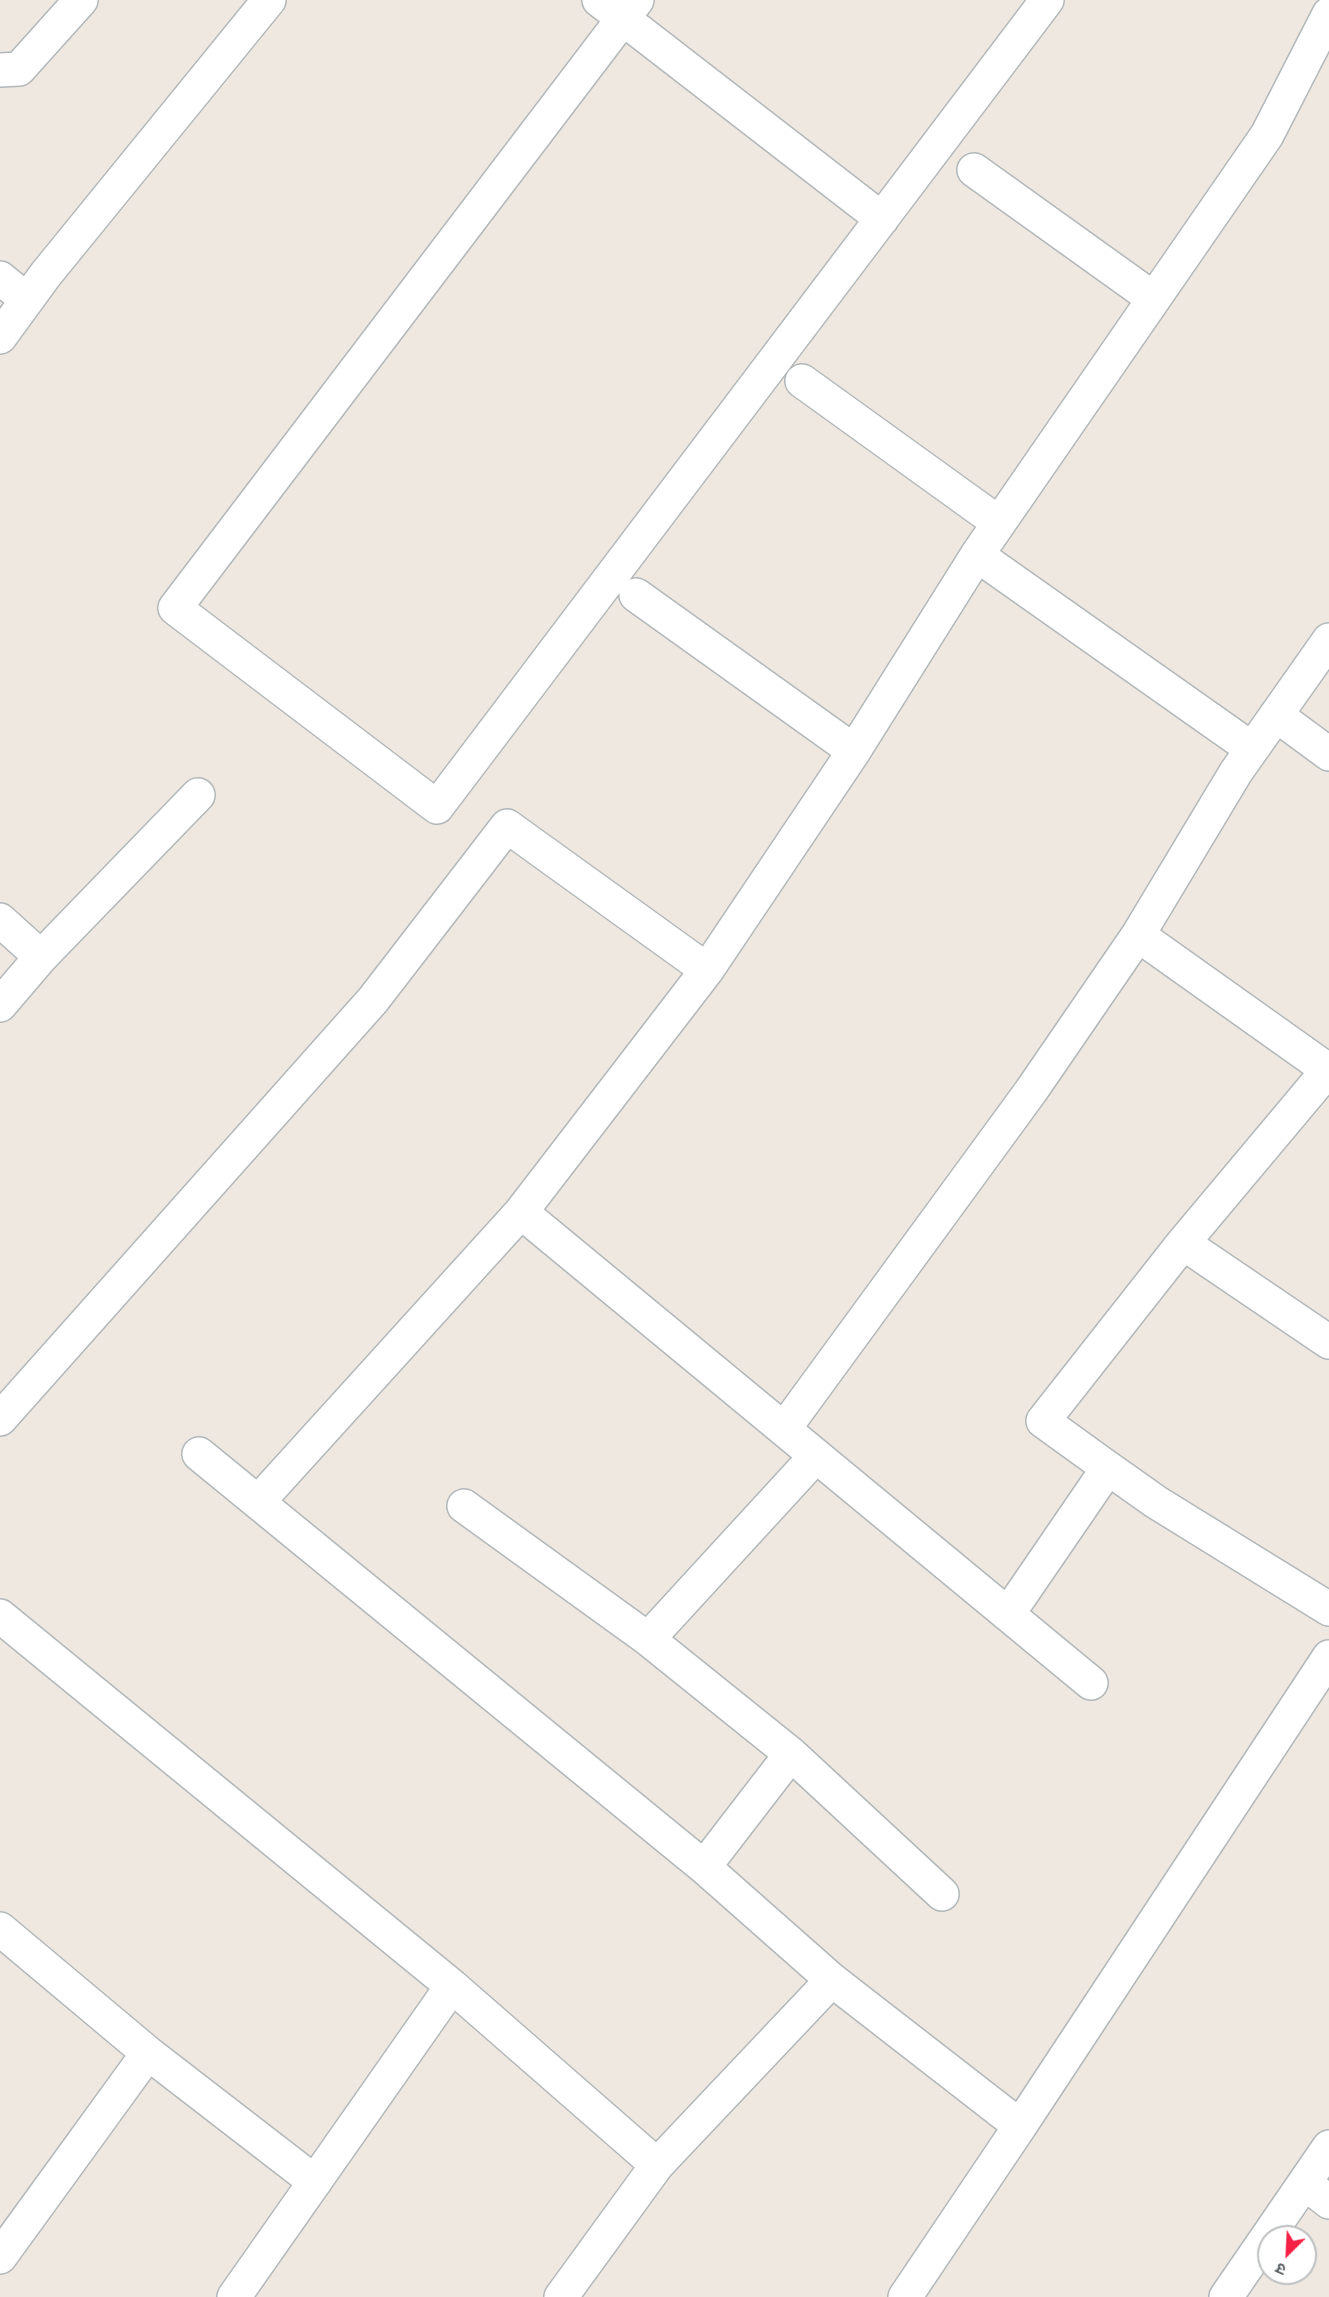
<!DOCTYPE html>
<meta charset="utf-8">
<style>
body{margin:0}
#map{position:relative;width:1329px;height:2297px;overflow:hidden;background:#eee8e1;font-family:"Asap Condensed","Noto Sans Devanagari",sans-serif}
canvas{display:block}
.north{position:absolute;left:1257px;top:2225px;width:60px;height:60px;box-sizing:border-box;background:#fff;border:2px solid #bdbfc1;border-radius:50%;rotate:204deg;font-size:16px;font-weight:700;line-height:24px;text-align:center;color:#5a6063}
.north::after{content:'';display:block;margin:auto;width:21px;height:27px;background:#f52044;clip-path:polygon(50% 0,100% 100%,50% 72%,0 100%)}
</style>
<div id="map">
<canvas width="1329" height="2297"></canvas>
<div class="north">उ</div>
</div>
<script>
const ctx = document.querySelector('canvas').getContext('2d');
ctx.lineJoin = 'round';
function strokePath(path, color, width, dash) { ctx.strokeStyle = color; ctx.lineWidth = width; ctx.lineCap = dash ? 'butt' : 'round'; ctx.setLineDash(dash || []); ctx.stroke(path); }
const street = new Path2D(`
 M599,0L882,219
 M637,0L175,608L437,807L1047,0
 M0,70L19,69L81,0
 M974,170L1154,299
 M0,278L27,300
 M0,337L46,274L269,0
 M802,381L999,523
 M636,595L854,751
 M1276,715L1329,754
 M1252,749L977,555L1267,135L1329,14
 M0,920L41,957
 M0,1005L41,957L198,795
 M521,1212L1091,1683
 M1183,1243L1329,1342
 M0,1419L373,1000L507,826L707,970
 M784,1429L1031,1091L1138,935L1236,772L1329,640
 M199,1454L704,1867L832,1980L1020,2126L1329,1657
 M816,1456L648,1639L791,1754L942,1894
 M1108,1468L1043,1421L1183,1243L1328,1070L1138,935
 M258,1502L521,1212L707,970L854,751L977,555
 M464,1506L648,1639
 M1008,1614L1108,1468L1156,1502L1329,1609
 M0,1616L452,1986L657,2165
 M704,1867L791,1754
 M0,1929L148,2053L315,2182
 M1305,2183L1329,2202
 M0,2257L148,2053
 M234,2297L452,1986
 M561,2297L657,2165L832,1980
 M905,2297L1020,2126
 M1226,2297L1329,2147`);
strokePath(street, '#b2b7ba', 36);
strokePath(street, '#fff', 33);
</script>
